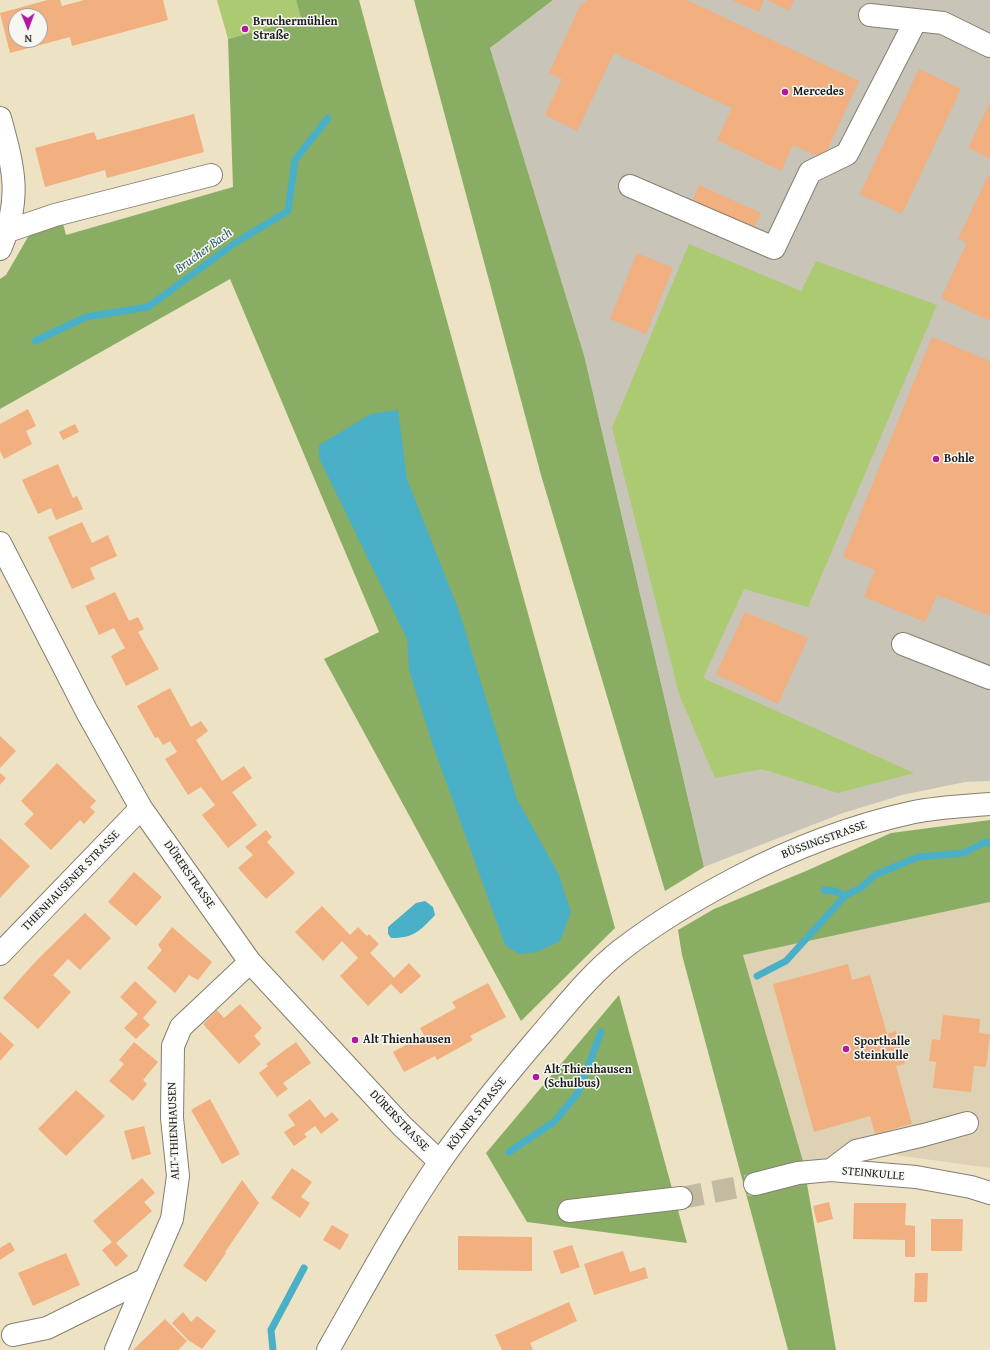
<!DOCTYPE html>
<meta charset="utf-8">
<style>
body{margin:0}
#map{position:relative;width:990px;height:1350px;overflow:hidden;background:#ede2c4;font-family:"Gentium Book Plus",serif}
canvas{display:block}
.north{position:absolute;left:8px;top:8px;width:40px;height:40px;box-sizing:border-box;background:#f6f6f2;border:1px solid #9f9f9c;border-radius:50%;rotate:179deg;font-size:11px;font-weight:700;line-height:16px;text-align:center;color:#1c1c1c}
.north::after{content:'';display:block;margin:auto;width:14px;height:18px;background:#b5179e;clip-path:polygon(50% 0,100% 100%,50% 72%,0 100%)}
</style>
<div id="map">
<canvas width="990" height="1350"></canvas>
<div class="north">N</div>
</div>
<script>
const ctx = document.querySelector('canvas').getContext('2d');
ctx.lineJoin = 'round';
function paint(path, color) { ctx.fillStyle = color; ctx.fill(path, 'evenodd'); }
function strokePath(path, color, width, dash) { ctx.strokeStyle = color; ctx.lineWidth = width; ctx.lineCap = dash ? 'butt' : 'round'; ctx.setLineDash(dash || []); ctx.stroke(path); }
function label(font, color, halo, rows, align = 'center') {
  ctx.font = font + ' "Gentium Book Plus",serif'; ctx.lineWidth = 3; ctx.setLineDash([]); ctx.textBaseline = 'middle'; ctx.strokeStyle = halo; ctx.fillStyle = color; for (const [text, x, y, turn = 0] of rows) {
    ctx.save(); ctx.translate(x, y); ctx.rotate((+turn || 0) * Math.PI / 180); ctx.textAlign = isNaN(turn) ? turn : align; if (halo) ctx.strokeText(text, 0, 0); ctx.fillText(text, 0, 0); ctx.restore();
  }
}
paint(new Path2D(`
 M990,902V1168L895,1155L803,1161L743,955Z`), '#dfd2b4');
paint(new Path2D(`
 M553,0H990V781L965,782L902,795L843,813L704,867L584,355L490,48Z`), '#c8c4b8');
paint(new Path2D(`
 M217,0H296L301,19L228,39Z
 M689,244L801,291L816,261L937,305L808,607L744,589L703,678L914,773L838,793L762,769L715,778L679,694L612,428Z`), '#acca71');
paint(new Path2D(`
 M296,0H359L387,104L615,928L521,1021L324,659L379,632L230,279L0,409V279L6,275L32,230L62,220L66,235L233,187L228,39L301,19Z
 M414,0H553L490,48L584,355L704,867L665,891L541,475Z
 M990,820V902L743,955L803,1161L836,1350H788L682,955L678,930L714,909L806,871L891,833Z
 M619,995L687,1243L527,1222L486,1153Z`), '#89ae63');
paint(new Path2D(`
 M398,410L407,479L459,611L517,799L559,875L571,912L560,941L537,952L519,954L505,945L433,746L409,670L407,639L319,458V445L371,414Z
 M425,901L433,907L435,915C420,931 414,938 391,938L388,934V927L416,903Z`), '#49b0c8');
strokePath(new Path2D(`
 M35,341L86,317L148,307L235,243L288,211L295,160L328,118
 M824,890L835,891L845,896
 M757,976L786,961L845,896L862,887L875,875L918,857L964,853L985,842L990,843
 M509,1152L554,1122L578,1093L601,1032
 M273,1350L271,1330L304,1268`), '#49b0c8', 7);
paint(new Path2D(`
 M48,0H60L62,6L84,0H163L168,20L72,46L70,37L10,53L0,13ZM16,16H40V40H16Z
 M588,0H687L859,81L826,153L817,156L793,145L781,171L717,140L732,108L614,53L577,131L545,115L562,79L549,73L580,6Z
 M732,0H764L759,12Z
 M767,0H794L789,11Z
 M919,69L961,89L902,214L860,194Z
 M990,102V159L968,148Z
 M194,114L204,152L107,178L105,170L45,187L35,148L94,132L97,140Z
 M990,172V321L941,298L967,243L958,239Z
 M699,185L761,213L752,232L691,204Z
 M637,253L673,268L646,334L610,319Z
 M932,337L990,361V616L937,595L925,622L864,597L875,570L843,557Z
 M28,409L36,426L26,431L32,444L4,459L0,451V424Z
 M75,424L79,432L63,440L59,432Z
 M58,464L73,498L77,496L83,509L56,520L51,508L38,514L22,480Z
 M82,522L92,543L108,535L117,556L90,568L95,579L72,589L48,537Z
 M115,592L129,621L138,617L144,629L138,632L159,669L126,686L111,656L125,648L114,628L99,635L85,606Z
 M745,612L808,638L778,704L716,674Z
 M170,688L191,727L201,721L208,731L196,740L222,781L244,766L252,778L232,792L257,825L228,848L202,815L215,805L201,787L188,795L165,759L177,752L170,741L163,745L158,737L155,738L137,706Z
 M0,736L16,751L0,768Z
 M57,763L96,801L90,807L95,812L84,824L80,820L51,850L24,824L34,814L21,801Z
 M0,773L6,778L0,785Z
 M266,830L272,837L267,842L295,873L266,899L238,868L253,855L245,847Z
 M0,838L30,866L0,898Z
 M134,872L162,897L136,926L108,902Z
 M322,906L350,935L358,927L367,936L369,934L379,944L370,953L394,978L409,963L421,976L401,994L391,984L368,1006L340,976L358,958L342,941L323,961L295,932Z
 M85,913L111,938L80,970L68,959L53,975L71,992L38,1029L3,998L37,960Z
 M172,927L212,962L198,980L189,975L175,993L147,968L162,950L158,945Z
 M848,964L852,980L870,975L887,1034L896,1031L905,1064L896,1066L912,1124L875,1134L870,1116L814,1132L773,984Z
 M135,981L157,1002L143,1018L150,1025L136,1039L124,1028L138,1014L120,997Z
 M488,983L506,1017L470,1036L473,1040L437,1060L435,1056L404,1072L393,1052L424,1035L420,1028L456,1008L452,1002Z
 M240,1004L262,1028L254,1036L261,1044L239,1064L203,1024L217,1010L224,1018Z
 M943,1015L980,1019L979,1033L990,1034L986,1067L974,1066L971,1092L933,1088L936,1062L929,1061L932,1039L940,1040Z
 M0,1032L14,1045L0,1061Z
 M134,1042L158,1062L143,1080L147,1084L133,1101L109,1081L124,1064L119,1060Z
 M296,1042L311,1063L283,1083L288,1089L277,1097L259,1073L268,1066L266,1064Z
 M76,1090L105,1116L66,1156L38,1129Z
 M210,1099L240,1154L222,1164L191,1110Z
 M310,1099L325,1118L332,1112L339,1120L321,1134L315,1126L304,1134L307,1137L294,1146L284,1132L295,1125L288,1115Z
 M144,1126L151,1154L132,1160L124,1131Z
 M292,1168L312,1182L301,1197L310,1203L300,1218L271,1198Z
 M142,1178L155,1193L144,1202L152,1211L116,1243L128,1256L116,1267L102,1250L112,1242L93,1221Z
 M242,1180L259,1203L225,1252L226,1253L206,1282L183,1266Z
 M829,1202L833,1219L817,1223L813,1206Z
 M854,1203H906L905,1225L915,1226V1257H905V1240L853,1239Z
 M931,1219H963L962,1251H931Z
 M332,1225L349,1235L340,1250L323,1240Z
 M458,1236L532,1237V1271L458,1270Z
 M10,1242L15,1250L0,1260V1248Z
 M572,1245L580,1267L561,1274L553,1251Z
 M623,1251L630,1272L645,1267L648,1278L594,1295L584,1264Z
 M66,1253L80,1285L33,1306L18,1273Z
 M915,1273H928L927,1302H914Z
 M569,1302L577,1321L530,1343L533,1350H502L495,1335Z
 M183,1312L191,1322L197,1316L216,1331L202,1349L188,1340L172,1323Z
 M165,1319L187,1341L178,1350H133Z`), '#f2af7f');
strokePath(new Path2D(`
 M681,1198L755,1184`), '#c3baa2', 22, [22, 11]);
const minor = new Path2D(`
 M870,15L943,23L990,46
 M0,118C14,169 22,199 0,249
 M630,186L774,248L810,172L847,154L916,20
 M8,231L55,215L211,175
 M0,543L87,712L141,808L250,962L402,1126L440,1162
 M903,644L990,678
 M0,954L141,808
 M831,1170L856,1151L924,1135L967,1123
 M755,1184L798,1173L831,1170L916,1177L971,1187L990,1193
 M569,1211L681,1198
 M146,1279L172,1219L178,1176L172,1118L173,1046L181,1027L250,962
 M13,1335L47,1328L146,1279L116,1350
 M328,1350C364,1287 398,1223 439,1163C469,1120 503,1079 537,1039C564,1008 589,975 621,950C657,922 696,899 736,878C793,848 850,826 914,812C938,807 965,806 990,804`);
strokePath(minor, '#847f70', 24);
strokePath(minor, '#fff', 22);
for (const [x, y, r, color] of [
 [245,29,4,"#b5179e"],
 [785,92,4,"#b5179e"],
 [936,459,4,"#b5179e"],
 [355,1040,4,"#b5179e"],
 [846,1049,4,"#b5179e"],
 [536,1077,4,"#b5179e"]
]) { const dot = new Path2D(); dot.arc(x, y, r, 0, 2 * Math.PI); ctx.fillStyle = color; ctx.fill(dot); strokePath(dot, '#f6f6f2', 1.5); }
label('bold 12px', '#1c1c1c', '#f6f6f2', [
 ["Bruchermühlen",253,22],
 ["Straße",253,36],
 ["Mercedes",793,92],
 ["Bohle",944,459],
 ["Alt Thienhausen",363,1040],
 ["Sporthalle",854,1042],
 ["Steinkulle",854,1056],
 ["Alt Thienhausen",544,1070],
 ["(Schulbus)",544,1084]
], 'left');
label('12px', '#1c1c1c', '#f6f6f2', [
 ["BÜSSINGSTRASSE",824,840,-20],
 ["DÜRERSTRASSE",189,875,55],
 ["THIENHAUSENER STRASSE",71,881,-46],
 ["KÖLNER STRASSE",477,1114,-52],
 ["DÜRERSTRASSE",399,1121,46],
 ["ALT-THIENHAUSEN",174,1131,-92],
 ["STEINKULLE",873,1174,5]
]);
label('italic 13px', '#305f69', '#f6f6f2', [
 ["Brucher Bach",204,251,-36]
]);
</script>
